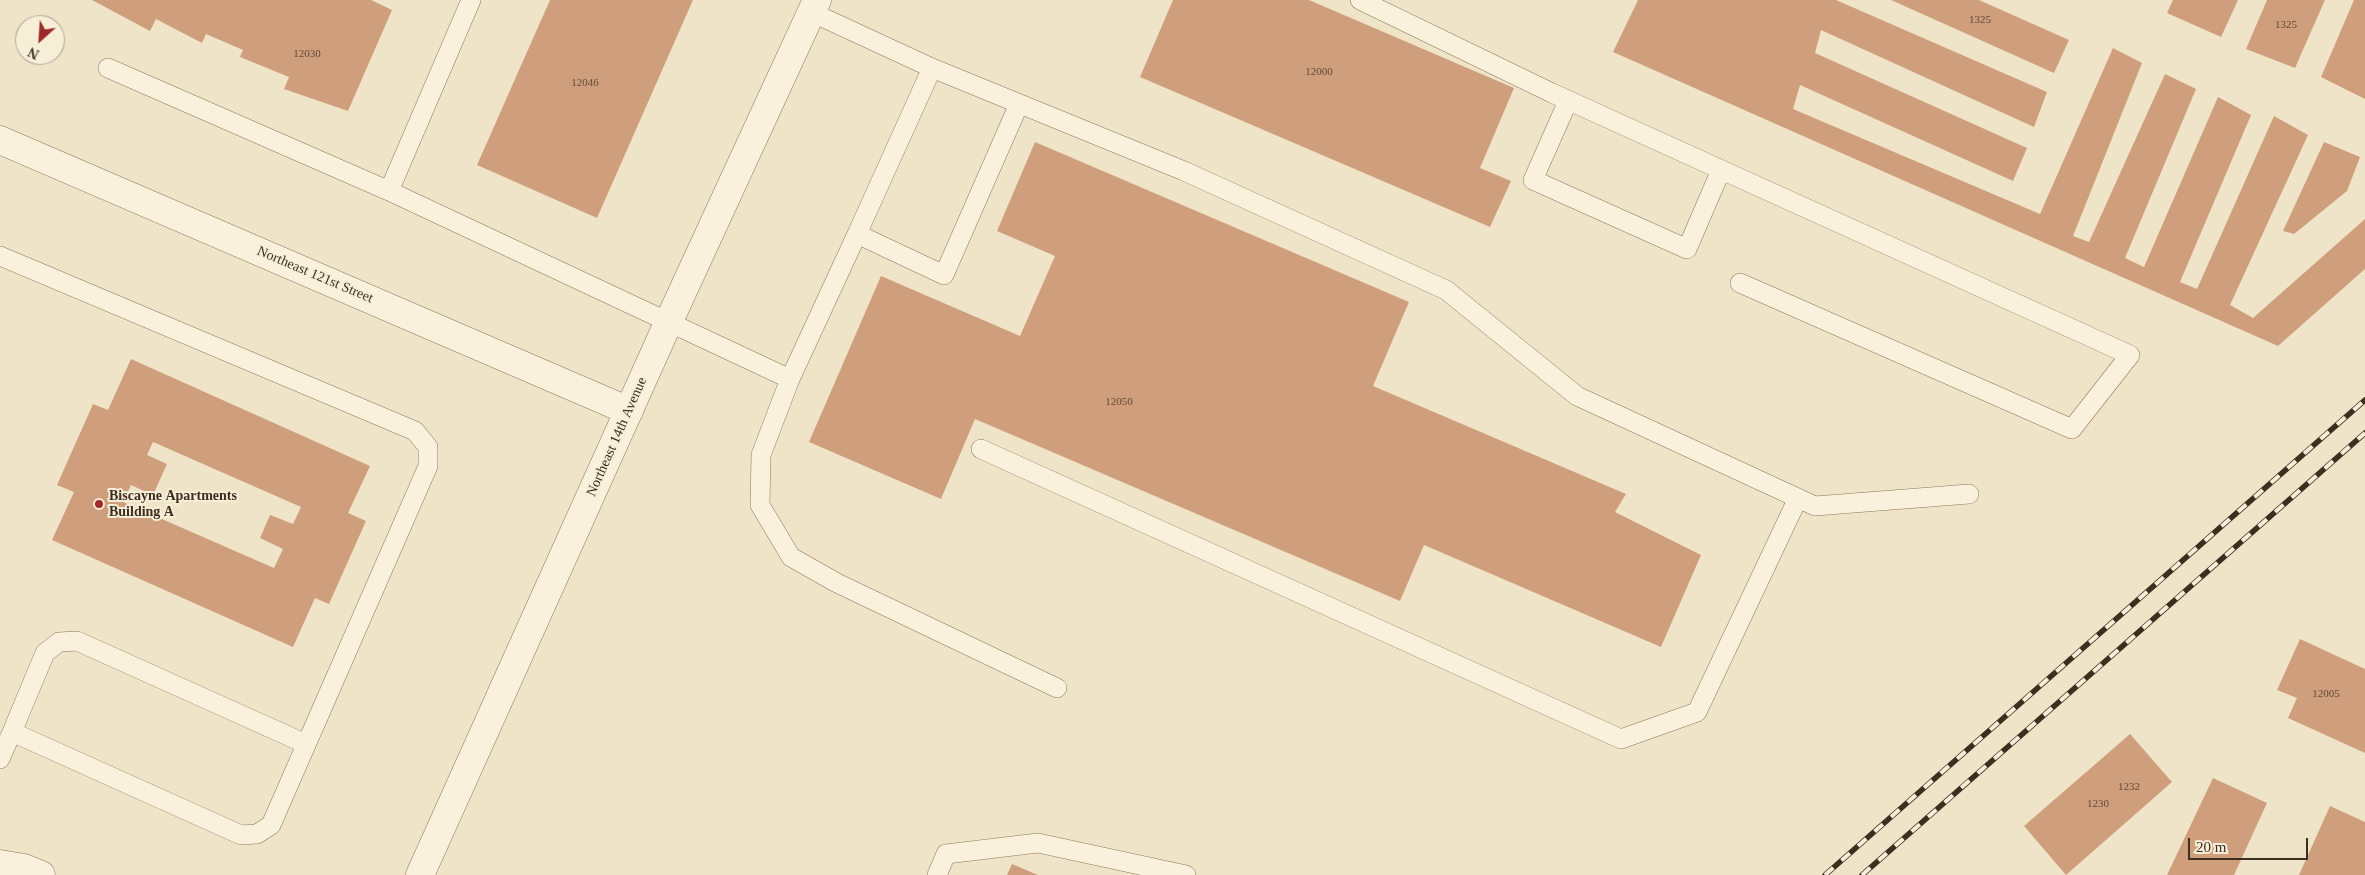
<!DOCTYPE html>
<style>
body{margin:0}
#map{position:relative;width:2365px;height:875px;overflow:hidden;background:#f0e4c8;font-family:"Times New Roman",serif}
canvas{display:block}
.north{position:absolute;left:15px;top:15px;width:50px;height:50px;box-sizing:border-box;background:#f7eed8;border:1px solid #ada18e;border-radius:50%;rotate:206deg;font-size:14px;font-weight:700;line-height:20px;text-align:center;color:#3d2e20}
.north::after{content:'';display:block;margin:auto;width:18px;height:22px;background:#9e2a2b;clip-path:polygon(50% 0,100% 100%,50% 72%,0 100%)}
.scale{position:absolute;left:2188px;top:838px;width:120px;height:22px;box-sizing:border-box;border:2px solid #3d2e20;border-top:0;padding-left:6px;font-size:15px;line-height:18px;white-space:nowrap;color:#3d2e20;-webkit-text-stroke:4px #f7eed8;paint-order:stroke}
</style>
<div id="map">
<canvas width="2365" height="875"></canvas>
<div class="north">N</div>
<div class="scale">20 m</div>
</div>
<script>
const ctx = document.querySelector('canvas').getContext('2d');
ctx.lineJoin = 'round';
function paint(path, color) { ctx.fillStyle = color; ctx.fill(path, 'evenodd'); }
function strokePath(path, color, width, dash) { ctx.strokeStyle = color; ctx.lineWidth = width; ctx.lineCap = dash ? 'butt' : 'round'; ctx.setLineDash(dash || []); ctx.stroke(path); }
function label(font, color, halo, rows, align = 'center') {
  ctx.font = font + ' "Times New Roman",serif'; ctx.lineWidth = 4; ctx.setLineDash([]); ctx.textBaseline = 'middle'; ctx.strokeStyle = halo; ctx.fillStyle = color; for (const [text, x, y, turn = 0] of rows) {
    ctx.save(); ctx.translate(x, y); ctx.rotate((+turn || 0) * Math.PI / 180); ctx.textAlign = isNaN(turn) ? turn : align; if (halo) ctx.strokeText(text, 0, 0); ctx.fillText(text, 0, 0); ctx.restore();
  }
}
paint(new Path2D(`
 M92,0H371L392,10L348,111L284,89L289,77L240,57L243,50L206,34L202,43L156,19L150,31Z
 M550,0H693L597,218L477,165Z
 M1173,0H1309L1514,88L1480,168L1511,181L1490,227L1140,77Z
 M1638,0H1836L2047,92L2034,127L1821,30L1815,53L2027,148L2013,181L1800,85L1793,109L2040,214L2113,48L2142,63L2073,236L2089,242L2165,74L2196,89L2125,258L2144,267L2218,97L2251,115L2180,282L2197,289L2274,116L2308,135L2230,305L2253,318L2365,219V269L2278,346L1613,52Z
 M1891,0H1979L2069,40L2054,73Z
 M2173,0H2238L2221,37L2167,13Z
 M2267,0H2325L2295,68L2246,49Z
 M2354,0H2365V99L2321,77Z
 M1035,142L1409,302L1373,386L1626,494L1615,512L1701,555L1661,647L1424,545L1400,601L975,419L941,499L809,442L881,276L1020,336L1055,256L997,231Z
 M2324,142L2360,157L2347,191L2294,234L2283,231Z
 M131,359L370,466L348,513L366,521L329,604L315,598L293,647L52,540L74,492L57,485L93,404L108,410ZM153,442L301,507L293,524L270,515L260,538L283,549L274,568L123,502L131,485L153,495L167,464L147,455Z
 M2300,639L2365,669V753L2288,718L2297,698L2277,690Z
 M2130,734L2172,782L2066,875L2024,826Z
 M2213,778L2267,803L2234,875H2167Z
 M2330,806L2365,822V875H2299Z
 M1012,864L1038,875H1007Z`), '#cf9f7d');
const service = new Path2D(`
 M1360,0L1552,93L2130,355L2072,429L1740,283
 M811,12L932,68L1184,171L1446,290L1577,396L1815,506L1969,494
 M108,68L389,191L790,379L857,234
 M932,68L857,234L944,275L1019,104
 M1568,101L1533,180L1687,249L1721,170
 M389,191L471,0
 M0,256L415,431L428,447V466L271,825L257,834L241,835L12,732L0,759
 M790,379L761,455L760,505L791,557L837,583L1057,688
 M981,449L1621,739L1697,712L1798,498
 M12,732L45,653L59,642L77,641L306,744
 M937,875L946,854L1038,843L1186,875`);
const minor = new Path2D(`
 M0,140L629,411
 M0,864L24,868L41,875`);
const tertiary = new Path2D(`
 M420,875L669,321L817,0`);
strokePath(service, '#8d765c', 20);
strokePath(minor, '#8d765c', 29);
strokePath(tertiary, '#8d765c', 29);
strokePath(service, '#faf1dc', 19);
strokePath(minor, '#faf1dc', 28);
strokePath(tertiary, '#faf1dc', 28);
const rail = new Path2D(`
 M1825,875L2365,400
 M1862,875L2365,433`);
strokePath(rail, '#3d2e20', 5.5);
strokePath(rail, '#f7eed8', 4, [11]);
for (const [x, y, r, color] of [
 [99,504,5,"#9e2a2b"]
]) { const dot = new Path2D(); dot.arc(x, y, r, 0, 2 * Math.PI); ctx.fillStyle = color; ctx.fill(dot); strokePath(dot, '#f7eed8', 2); }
label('11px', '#624a37', null, [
 ["1325",1980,20],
 ["1325",2286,25],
 ["12030",307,54],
 ["12000",1319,72],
 ["12046",585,83],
 ["12050",1119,402],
 ["12005",2326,694],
 ["1232",2129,787],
 ["1230",2098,804]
]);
label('14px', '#3d2e20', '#f7eed8', [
 ["Northeast 121st Street",315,275,23],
 ["Northeast 14th Avenue",617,437,-66]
]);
label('bold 14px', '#3d2e20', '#f7eed8', [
 ["Biscayne Apartments",109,496],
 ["Building A",109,512]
], 'left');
</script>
